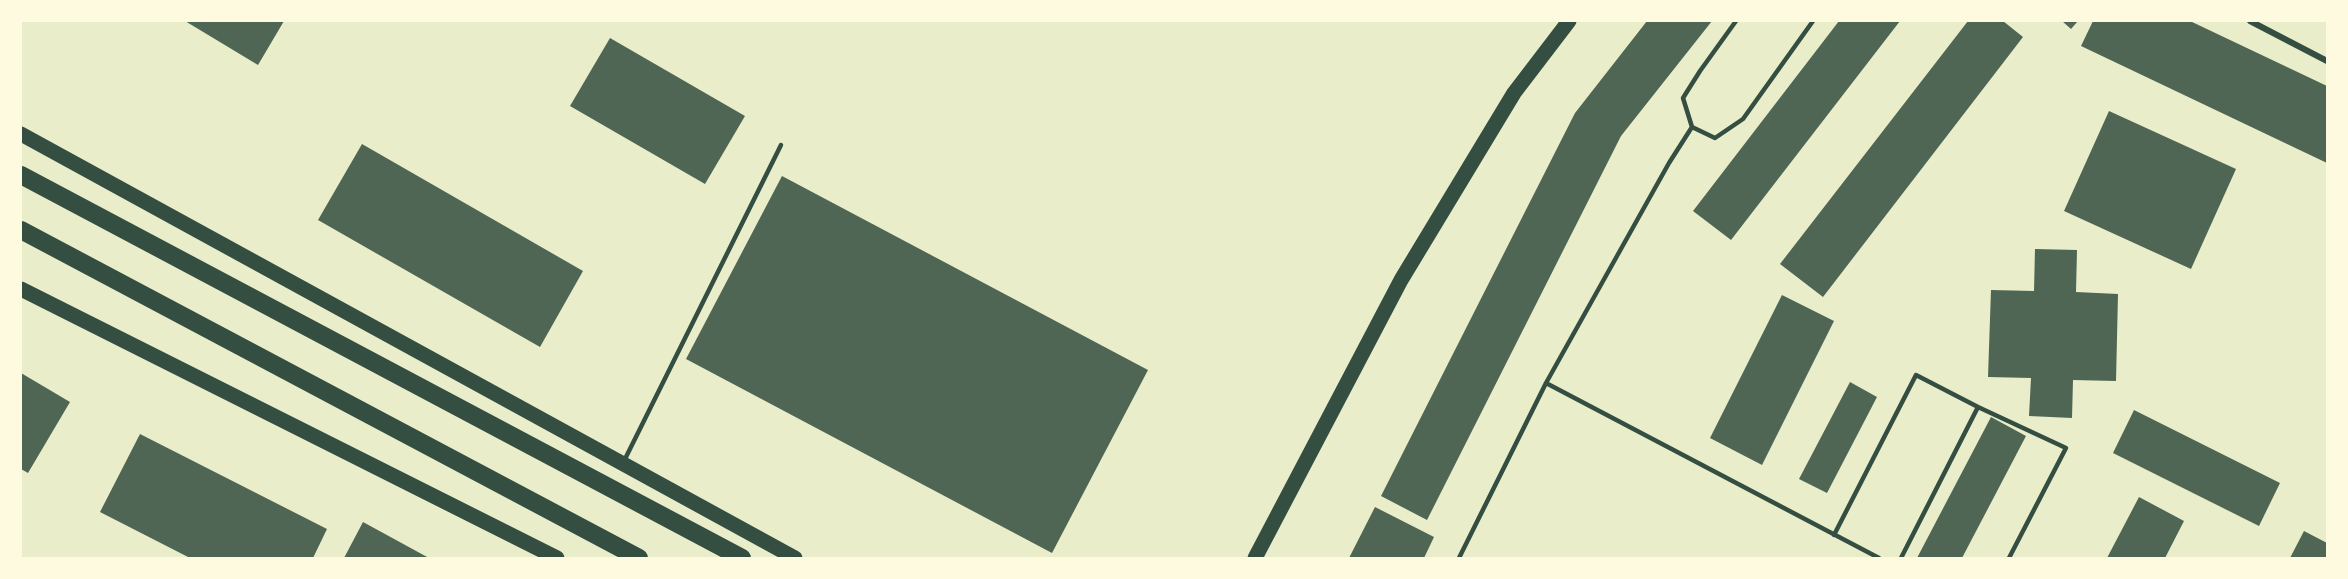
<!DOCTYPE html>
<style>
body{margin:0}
#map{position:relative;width:2348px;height:579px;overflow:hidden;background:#e9edc9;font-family:Helvetica,sans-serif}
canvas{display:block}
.frame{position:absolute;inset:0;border:22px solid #fefae0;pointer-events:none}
</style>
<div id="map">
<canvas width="2348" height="579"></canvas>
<div class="frame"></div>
</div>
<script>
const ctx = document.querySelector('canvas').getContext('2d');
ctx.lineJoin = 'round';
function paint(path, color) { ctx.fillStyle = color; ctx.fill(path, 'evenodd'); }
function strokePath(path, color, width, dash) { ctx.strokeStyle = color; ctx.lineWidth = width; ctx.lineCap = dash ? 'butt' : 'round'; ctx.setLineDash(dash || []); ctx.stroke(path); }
paint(new Path2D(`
 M185,21H284L258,65Z
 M1647,21H1712L1621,136L1427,520L1381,496L1575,113Z
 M1839,21H1900L1731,240L1693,211Z
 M1968,21H2003L2023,37L1823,297L1780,264Z
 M2062,21H2078L2071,29Z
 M2093,21H2190L2327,86V163L2081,46Z
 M610,38L745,116L705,184L570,106Z
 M2109,111L2236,169L2191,269L2064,211Z
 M362,144L583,271L540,347L318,220Z
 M782,176L1148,370L1052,553L686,359Z
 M2035,249L2077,250L2076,292L2118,294L2116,381L2073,380L2072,418L2029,416L2031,378L1988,377L1991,290L2034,291Z
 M1782,295L1834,321L1762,465L1710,438Z
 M21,373L70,402L28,473L21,469Z
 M1850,382L1877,397L1827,493L1799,479Z
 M2134,410L2280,483L2259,526L2113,453Z
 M1991,417L2026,436L1962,558H1917Z
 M140,434L327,529L313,558H190L100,512Z
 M2139,497L2184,521L2165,558H2107Z
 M1375,507L1434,537L1424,558H1349Z
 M363,522L429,558H344Z
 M2304,531L2327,543V558H2290Z`), '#4f6655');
strokePath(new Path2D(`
 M1736,21L1700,71L1683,98L1692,127L1715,138L1743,119L1813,21
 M1546,383L1669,163L1692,127
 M1978,407L2066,448L2009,558
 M624,461L781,145
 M1834,535L1916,375L1978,407L1901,558
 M1459,558L1546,383L1879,558`), '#344e41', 4.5);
strokePath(new Path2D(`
 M2250,21L2327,61`), '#344e41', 6);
strokePath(new Path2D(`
 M21,134L795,558
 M21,289L557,558
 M1255,558L1401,280L1514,93L1569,21`), '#344e41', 15);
strokePath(new Path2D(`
 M21,175L742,558
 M21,230L639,558`), '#344e41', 18);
</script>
